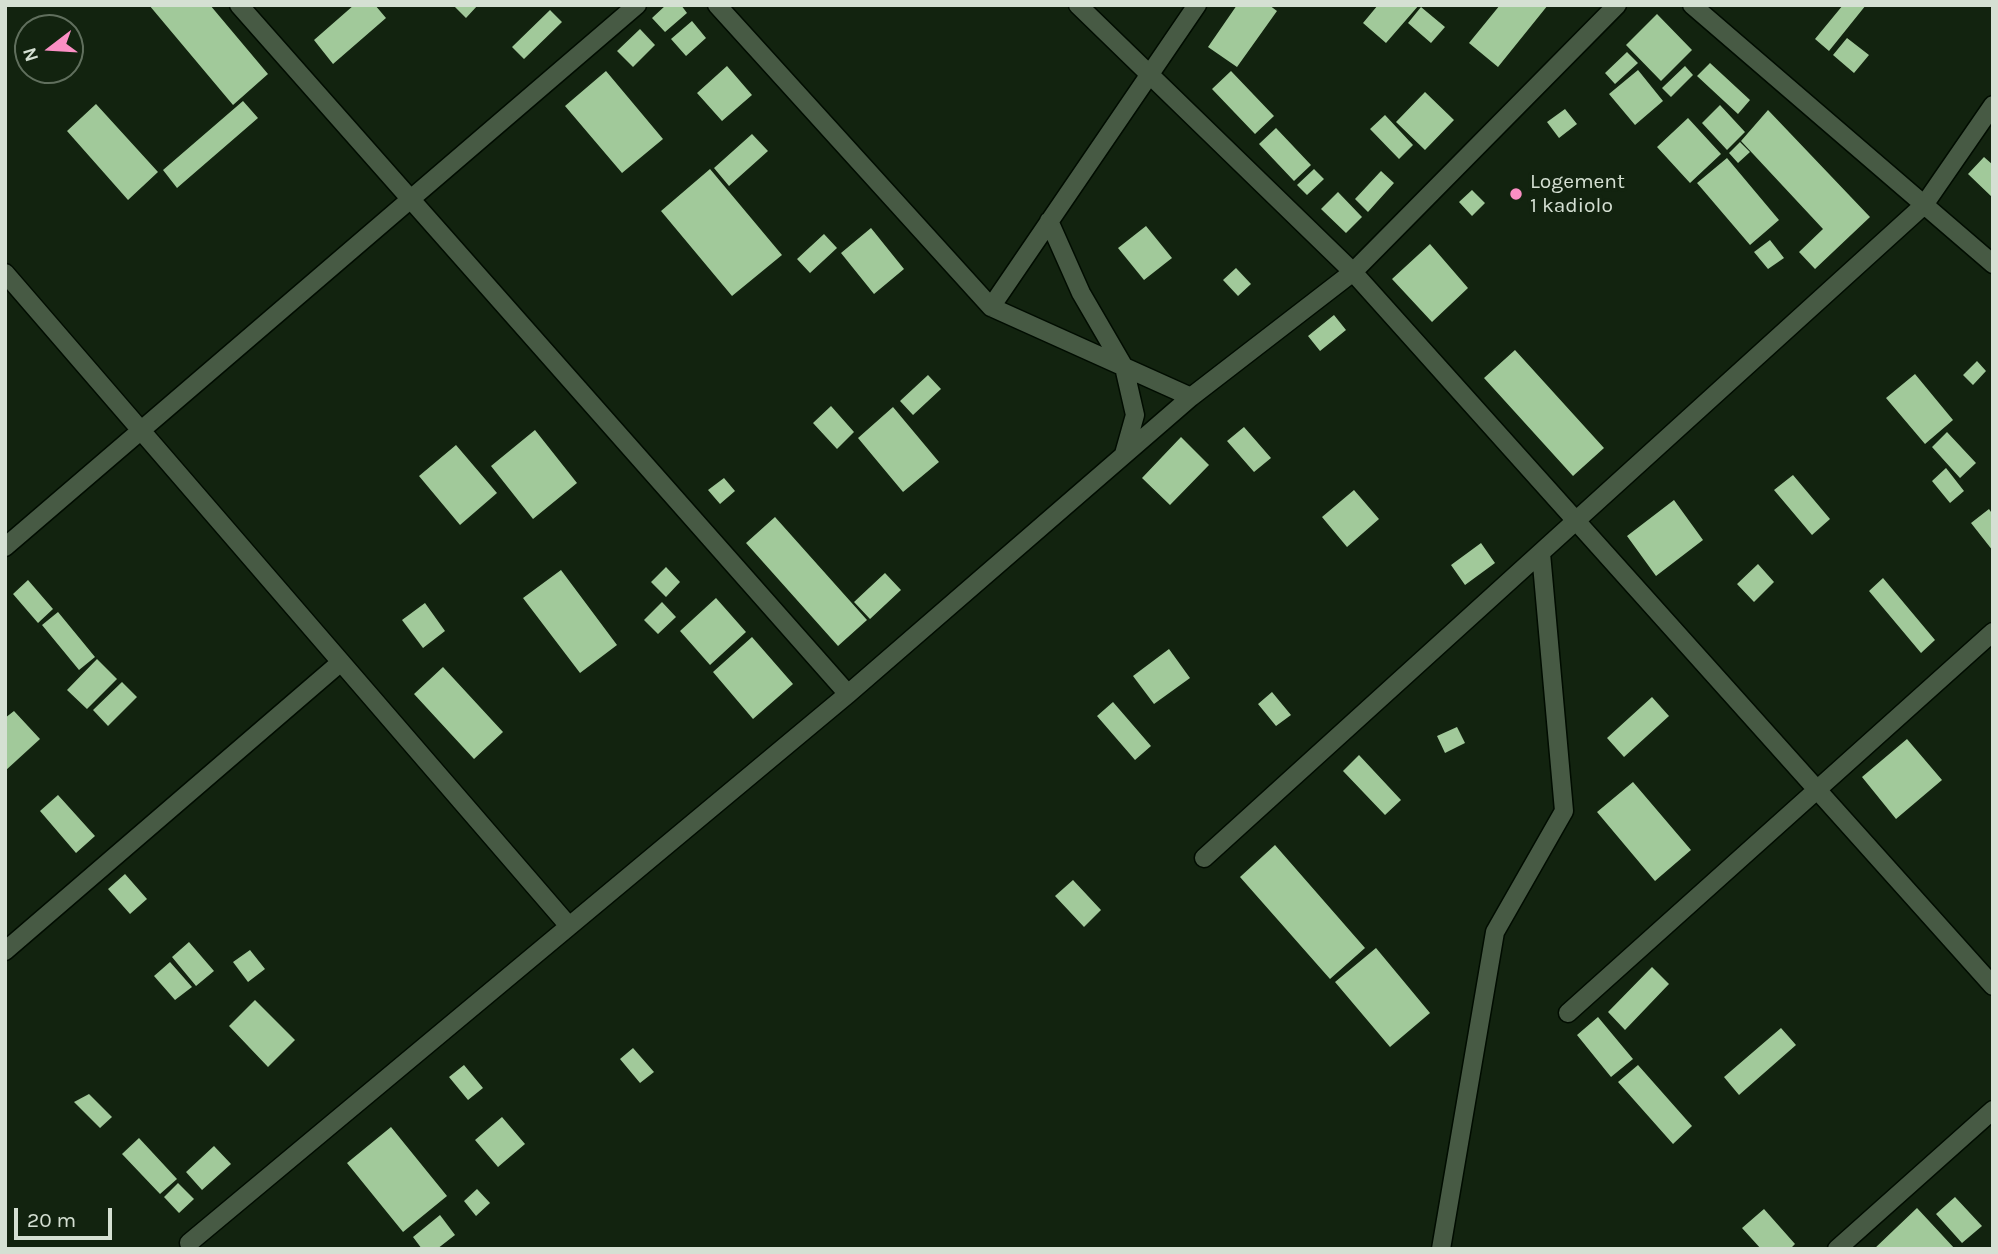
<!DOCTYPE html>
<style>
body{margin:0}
#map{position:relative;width:1998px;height:1254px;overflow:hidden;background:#12230f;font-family:Karla,sans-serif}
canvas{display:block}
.frame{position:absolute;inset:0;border:7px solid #d5e0d3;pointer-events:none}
.north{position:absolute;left:14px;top:14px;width:70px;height:70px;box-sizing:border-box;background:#12230f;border:2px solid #606f5d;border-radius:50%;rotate:253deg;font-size:19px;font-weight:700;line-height:28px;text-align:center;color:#d5e0d3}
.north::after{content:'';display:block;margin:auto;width:24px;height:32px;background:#fb8fc4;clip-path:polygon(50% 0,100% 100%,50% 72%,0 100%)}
.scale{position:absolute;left:14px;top:1208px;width:98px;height:32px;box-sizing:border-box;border:4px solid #d5e0d3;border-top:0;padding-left:9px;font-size:21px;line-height:24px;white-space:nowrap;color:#d5e0d3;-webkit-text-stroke:5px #12230f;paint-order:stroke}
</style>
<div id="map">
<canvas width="1998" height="1254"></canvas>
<div class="frame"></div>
<div class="north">N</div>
<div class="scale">20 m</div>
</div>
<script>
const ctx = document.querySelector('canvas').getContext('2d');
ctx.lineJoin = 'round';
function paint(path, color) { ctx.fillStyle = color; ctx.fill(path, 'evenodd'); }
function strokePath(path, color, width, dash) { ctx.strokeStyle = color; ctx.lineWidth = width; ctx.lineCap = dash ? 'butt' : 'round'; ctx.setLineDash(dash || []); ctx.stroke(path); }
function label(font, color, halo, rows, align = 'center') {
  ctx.font = font + ' Karla,sans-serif'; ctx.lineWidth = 7; ctx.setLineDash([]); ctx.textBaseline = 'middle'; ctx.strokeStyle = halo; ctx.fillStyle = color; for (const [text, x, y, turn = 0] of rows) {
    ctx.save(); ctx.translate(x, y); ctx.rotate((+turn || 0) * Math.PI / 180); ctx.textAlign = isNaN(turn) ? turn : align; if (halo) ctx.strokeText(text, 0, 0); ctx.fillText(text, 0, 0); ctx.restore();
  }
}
paint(new Path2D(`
 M149,5H210L268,74L233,105Z
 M354,5H375L386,18L333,64L314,40Z
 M453,5H478L466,18Z
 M666,5H681L687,13L665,32L652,18Z
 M1237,5H1269L1277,11L1237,67L1208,47Z
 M1378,5H1419L1386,43L1363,23Z
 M1500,5H1548L1498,67L1469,43Z
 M1843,5H1866L1829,51L1815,39Z
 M1421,7L1445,27L1431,43L1408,23Z
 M550,10L562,22L524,59L512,47Z
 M1657,14L1692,50L1661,81L1626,45Z
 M692,21L706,38L686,56L671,39Z
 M640,29L655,45L633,67L617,51Z
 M1847,38L1869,55L1854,73L1833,55Z
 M1627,52L1638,63L1615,84L1605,73Z
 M1710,63L1750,100L1738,114L1697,76Z
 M727,66L752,95L722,121L697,93Z
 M1685,66L1693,75L1671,97L1662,88Z
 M1638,70L1663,101L1635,125L1609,94Z
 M606,71L663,139L622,173L565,106Z
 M1231,71L1274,116L1255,134L1212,89Z
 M1425,92L1454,120L1425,150L1396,122Z
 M243,101L258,118L177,188L163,170Z
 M96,104L158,172L128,200L67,131Z
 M1720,105L1745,132L1727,150L1702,123Z
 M1565,109L1577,124L1559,138L1547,122Z
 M1768,110L1870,217L1815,269L1799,252L1823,229L1741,141Z
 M1385,115L1413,145L1399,159L1370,129Z
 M1688,118L1721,154L1690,183L1657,147Z
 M1276,128L1311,165L1294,181L1259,144Z
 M752,134L768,151L729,186L714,168Z
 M1740,142L1750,152L1738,163L1729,153Z
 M1984,157L1993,165V198L1968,174Z
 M1727,158L1779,220L1750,245L1697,183Z
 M710,169L782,255L732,296L661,211Z
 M1314,169L1324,179L1307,195L1297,185Z
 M1381,171L1394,183L1368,212L1355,199Z
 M1472,190L1485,203L1472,216L1459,202Z
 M1338,192L1362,217L1346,233L1321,209Z
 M1146,226L1172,258L1144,280L1118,248Z
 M871,228L904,269L874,294L841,253Z
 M824,234L837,248L810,273L797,259Z
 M1770,240L1784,258L1768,269L1754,252Z
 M1430,244L1468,288L1432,322L1392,279Z
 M1236,268L1251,284L1238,296L1223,280Z
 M1334,315L1346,330L1320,351L1308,336Z
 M1515,350L1604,448L1573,476L1484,378Z
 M1977,361L1986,371L1973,385L1963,375Z
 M1915,374L1953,420L1925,444L1886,398Z
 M928,375L941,389L913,415L900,401Z
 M831,406L854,432L837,449L813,423Z
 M893,407L939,462L903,492L858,438Z
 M1244,427L1271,458L1254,472L1227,441Z
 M535,430L577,483L533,519L491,466Z
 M1947,432L1976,463L1960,478L1932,447Z
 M1181,437L1209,465L1170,505L1142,478Z
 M456,445L497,493L460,525L419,476Z
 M1946,468L1964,491L1950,503L1932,481Z
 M1793,475L1830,519L1812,535L1774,490Z
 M724,478L735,491L720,504L708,490Z
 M1354,490L1379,519L1347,547L1322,517Z
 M1674,500L1703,540L1656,576L1627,536Z
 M1989,509L1993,515V551L1971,523Z
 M775,517L867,620L838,646L746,543Z
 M1481,543L1495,563L1465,585L1451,565Z
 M1758,564L1774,582L1754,602L1737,584Z
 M666,567L680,582L666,597L651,582Z
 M561,570L617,645L580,673L523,598Z
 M885,573L901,590L870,619L854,602Z
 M1883,578L1935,640L1921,653L1869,591Z
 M28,580L53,609L38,623L13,594Z
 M716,598L746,632L710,665L680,631Z
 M662,602L676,617L658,634L644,620Z
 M425,603L445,631L423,648L402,620Z
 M58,612L95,657L79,670L42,625Z
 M752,637L793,684L753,719L713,672Z
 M1169,649L1190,678L1154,704L1133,676Z
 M97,659L117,679L87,709L67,690Z
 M443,667L503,732L474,759L414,694Z
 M122,682L137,697L108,726L93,710Z
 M1272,692L1291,715L1276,726L1258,704Z
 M1652,697L1669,716L1624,757L1607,738Z
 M1113,702L1151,746L1135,760L1097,716Z
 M14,711L40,739L5,771V718Z
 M1457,727L1465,743L1445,753L1437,736Z
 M1907,739L1942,780L1896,819L1862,777Z
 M1359,755L1401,800L1385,815L1343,771Z
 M1633,782L1691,850L1655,881L1597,812Z
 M58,795L95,836L76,853L40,811Z
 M1275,845L1365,948L1330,979L1240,877Z
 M125,874L147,899L130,914L108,889Z
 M1073,880L1101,910L1084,927L1055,896Z
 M189,942L214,971L196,986L172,957Z
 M1376,948L1430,1013L1390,1047L1335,982Z
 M250,950L265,969L248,982L233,962Z
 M170,962L192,987L175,1000L154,976Z
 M1652,967L1669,984L1625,1030L1608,1012Z
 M255,1000L295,1040L268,1067L229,1026Z
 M1598,1017L1633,1059L1611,1077L1577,1035Z
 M1781,1028L1796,1045L1739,1095L1724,1077Z
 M633,1048L654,1072L640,1083L620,1059Z
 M464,1065L483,1088L468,1100L449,1077Z
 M1638,1065L1692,1126L1673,1144L1618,1082Z
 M89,1094L112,1117L100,1128L74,1102Z
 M502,1117L525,1144L498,1167L475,1140Z
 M391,1127L447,1196L403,1232L347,1163Z
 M139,1138L177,1179L160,1194L122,1154Z
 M214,1146L231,1164L202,1190L186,1172Z
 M178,1183L194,1199L179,1213L164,1197Z
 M477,1189L490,1203L476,1216L464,1201Z
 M1955,1197L1982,1226L1962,1243L1936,1214Z
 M1917,1208L1955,1249H1874Z
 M1764,1209L1795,1244L1790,1249H1761L1742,1228Z
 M440,1215L455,1235L437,1249H422L413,1237Z`), '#a1c99a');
const minor = new Path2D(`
 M239,5L848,694
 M717,5L991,307L1191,397
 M1078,5L1353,272L1993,986
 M1692,5L1993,264
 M1049,221L1081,293L1124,367L1135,415L1124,454
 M5,273L569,926
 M991,307L1197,5
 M5,547L637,5
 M1204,858L1924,205L1993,105
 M5,951L341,662
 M1568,1013L1993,632
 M189,1243L848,694L1191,397L1353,272L1617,5
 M1441,1249L1495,932L1564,811L1541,553
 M1837,1249L1993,1110`);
strokePath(minor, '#010c00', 21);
strokePath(minor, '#475a44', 18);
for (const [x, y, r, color] of [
 [1516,194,7,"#fb8fc4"]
]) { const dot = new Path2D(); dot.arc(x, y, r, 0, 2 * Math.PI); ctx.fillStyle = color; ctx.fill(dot); strokePath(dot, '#12230f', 2.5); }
label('21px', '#d5e0d3', '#12230f', [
 ["Logement",1530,182],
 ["1 kadiolo",1530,206]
], 'left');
</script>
